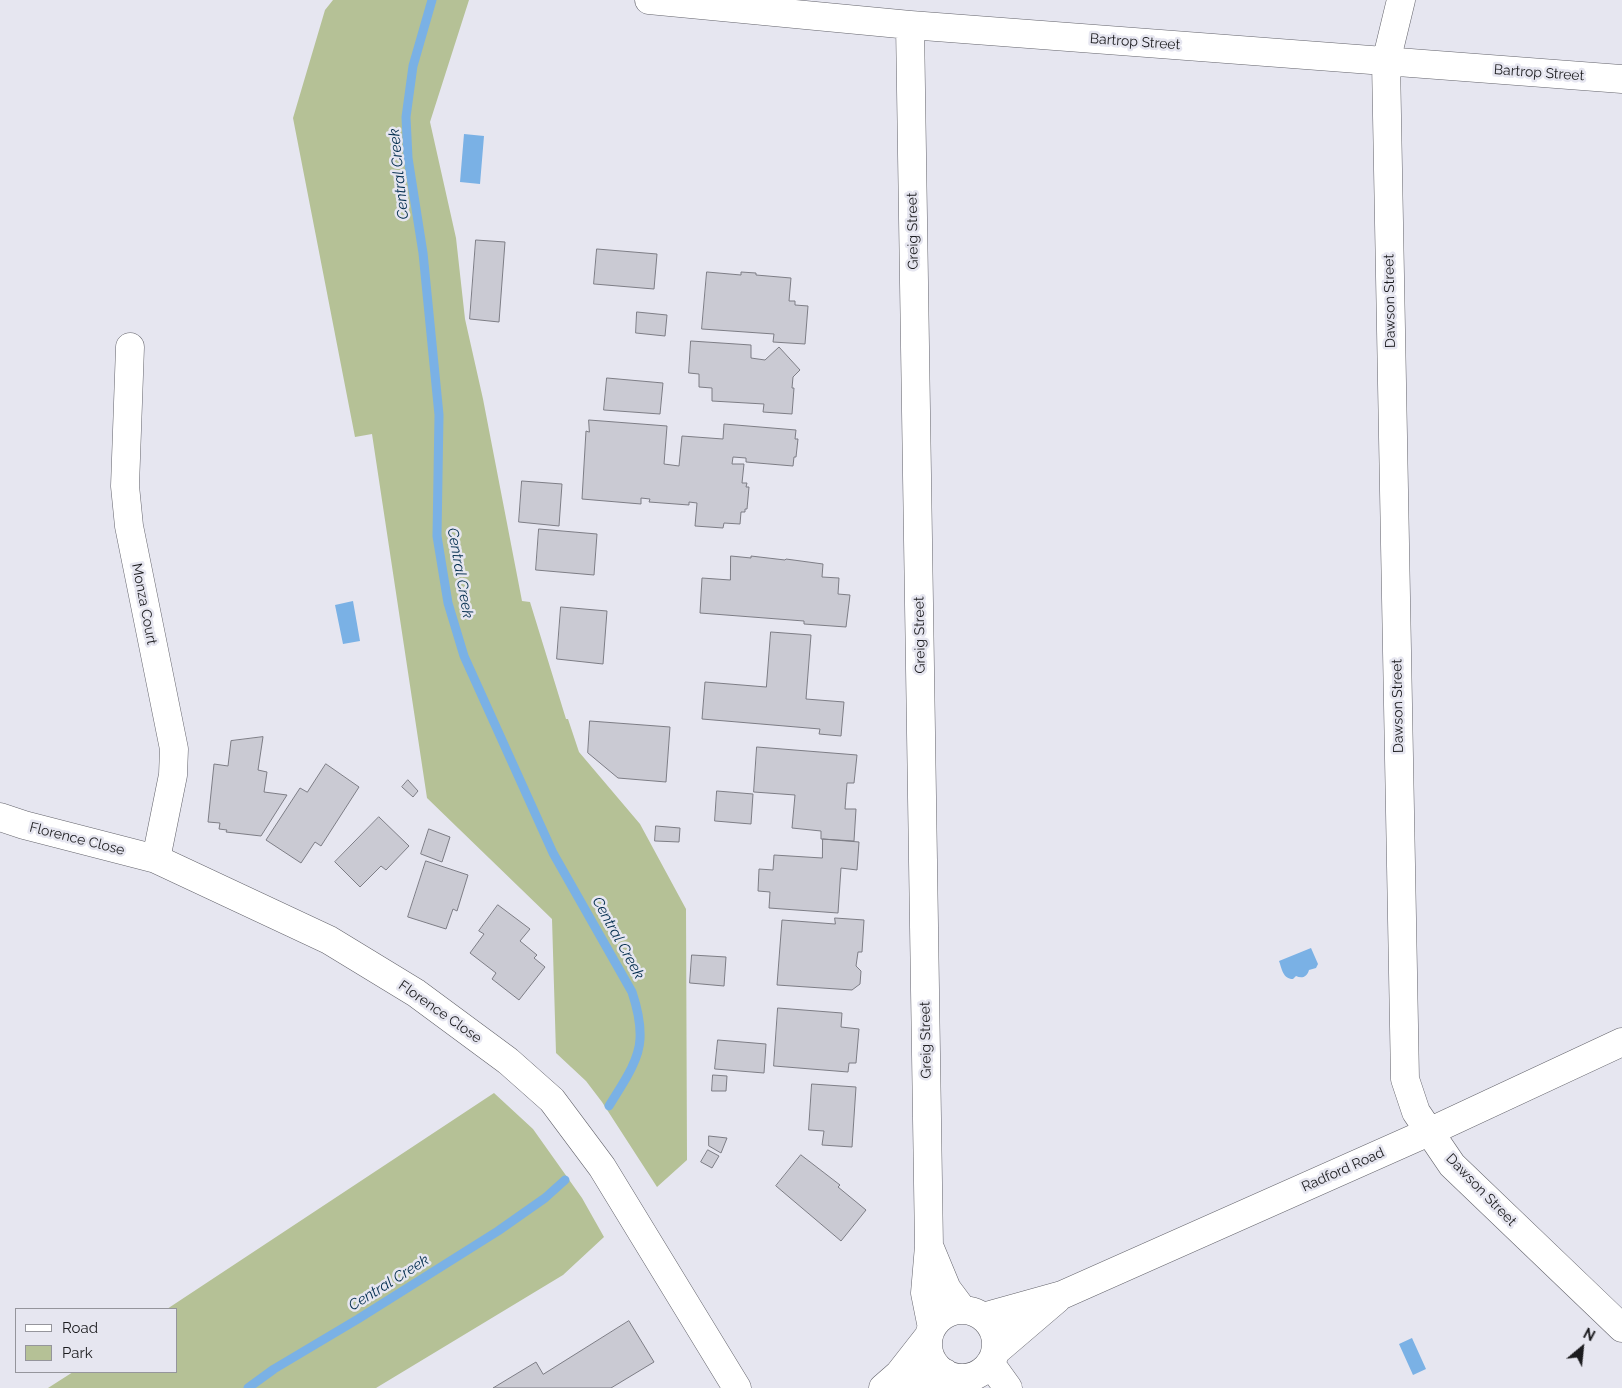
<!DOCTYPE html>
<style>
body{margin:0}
#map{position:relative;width:1622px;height:1388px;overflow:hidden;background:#e6e6f0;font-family:Raleway,sans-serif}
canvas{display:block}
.legend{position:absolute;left:15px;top:1308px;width:162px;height:65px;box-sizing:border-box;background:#e6e6f0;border:1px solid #95959c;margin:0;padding:6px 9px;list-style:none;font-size:15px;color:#1b1b1e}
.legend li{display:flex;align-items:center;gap:10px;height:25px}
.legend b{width:25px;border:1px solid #95959c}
.north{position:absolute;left:1557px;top:1323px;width:50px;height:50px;-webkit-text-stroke:4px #e6e6f0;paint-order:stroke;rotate:28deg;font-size:14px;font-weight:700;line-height:20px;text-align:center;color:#1b1b1e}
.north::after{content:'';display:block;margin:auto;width:18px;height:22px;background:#1b1b1e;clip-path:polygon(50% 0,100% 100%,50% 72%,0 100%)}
</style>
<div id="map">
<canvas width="1622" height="1388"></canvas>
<ul class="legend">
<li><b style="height:6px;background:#fff"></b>Road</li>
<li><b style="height:14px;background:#b5c196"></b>Park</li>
</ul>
<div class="north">N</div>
</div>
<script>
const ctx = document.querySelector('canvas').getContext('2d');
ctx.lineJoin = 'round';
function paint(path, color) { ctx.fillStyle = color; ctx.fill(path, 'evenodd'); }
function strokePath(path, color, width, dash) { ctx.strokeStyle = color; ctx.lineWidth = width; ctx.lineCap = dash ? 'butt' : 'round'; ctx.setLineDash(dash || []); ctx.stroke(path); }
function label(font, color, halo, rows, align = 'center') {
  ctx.font = font + ' Raleway,sans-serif'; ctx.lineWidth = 5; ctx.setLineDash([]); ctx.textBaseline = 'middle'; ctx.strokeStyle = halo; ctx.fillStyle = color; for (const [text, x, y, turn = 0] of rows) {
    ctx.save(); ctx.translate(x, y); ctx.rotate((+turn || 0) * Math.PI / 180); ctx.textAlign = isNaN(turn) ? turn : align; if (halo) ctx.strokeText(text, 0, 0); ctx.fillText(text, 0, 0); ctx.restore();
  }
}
paint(new Path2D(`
 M333,0H469L430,122L456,238L465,319L483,399L522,601L530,602L566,719H568L579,752L640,824L686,909L687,1160L657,1187L602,1102L586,1081L556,1053L552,919L427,798L372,434L355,437L293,118L325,10Z
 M494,1093L533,1129L582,1198L604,1237L563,1275L376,1388H48L73,1372H176V1309H167Z`), '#b5c196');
paint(new Path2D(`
 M464,134L484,136L480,184L460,182Z
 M353,601L360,641L343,644L335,605Z
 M1311,948L1318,964L1316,968L1309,970C1307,977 1302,979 1296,976L1293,979C1283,979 1282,969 1279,961Z
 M1412,1338L1426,1369L1413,1375L1399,1344Z`), '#7ab1e5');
strokePath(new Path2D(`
 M432,0L413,66L406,117L408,158L423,253L439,415L437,536L448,603L464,656L553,853L632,992C637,1007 641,1022 640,1039C639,1062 621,1086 609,1106
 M248,1388L274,1369L358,1319L498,1231L545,1198L565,1180`), '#7ab1e5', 9);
const building = new Path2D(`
 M476,240L505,242L499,322L470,319Z
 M597,249L657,254L654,289L594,284Z
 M707,272L741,275V272L756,273V275L791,278L789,301H795V305L808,306L805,344L773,342L774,334L702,329Z
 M637,312L667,315L665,336L636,333Z
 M691,341L751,345V358L765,360L779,347L800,370L793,377L792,388H794L792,414L763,412L764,404L712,401V388L699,387V374L689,373Z
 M607,378L663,383L660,414L604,410Z
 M589,420L667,426L664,464L679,466L682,436L723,439L724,424L796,430L795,439H798L796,457H794L793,466L746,462V458L733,457L732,464H744L742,483H747L746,487H749L747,509H745V512H741L740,524L724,523L723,528L695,526L697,503L689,502V505L649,502L650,499L641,498V504L582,499L586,431L589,432Z
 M522,481L562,484L559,526L519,522Z
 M539,529L597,534L594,575L536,570Z
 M731,556L751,558V556L785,560L786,559L823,564L822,577L839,578L838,594L850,595L846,627L804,624V621L700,613L702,578L730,580Z
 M561,607L607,611L603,664L557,659Z
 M771,632L811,635L806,699L844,702L841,736L819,734L820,729L702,719L705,682L766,687Z
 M590,721L670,727L666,782L618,778L588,753Z
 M263,737L258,770L267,772L264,792L287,795L261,836L226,832L227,830L219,829L220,823L208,822L214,764L228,766L231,741Z
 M757,747L857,755L854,783H847L845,809H856L854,841L821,839V831L792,828L795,795L754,792Z
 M326,764L359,787L321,846L315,842L301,863L266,840L300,788L307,792Z
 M408,780L418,791L413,797L402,787Z
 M717,791L753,794L751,824L715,821Z
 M379,817L409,846L386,870L381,866L360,887L335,862Z
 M656,826L680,828L679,842L655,841Z
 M429,829L450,837L442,862L421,854Z
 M823,839L859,842L857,870L841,868L838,913L769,908L770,892L758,891L759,869L773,870L774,855L822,858Z
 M426,861L468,875L457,911L453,909L446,929L408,917Z
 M498,905L530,929L520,941L537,955L534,958L545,967L519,1000L492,979L496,973L470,953L484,934L479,931Z
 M835,918L864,920L862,952H858L856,966L861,971L860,984L852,990L777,985L782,920L835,924Z
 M692,955L726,957L724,986L690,983Z
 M778,1008L842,1013L841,1027L859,1029L856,1063H849L848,1072L774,1066Z
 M718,1040L766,1044L764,1073L715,1069Z
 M713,1075L727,1076L726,1091H712Z
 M812,1084L856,1087L852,1147L822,1145L824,1131L809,1130Z
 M709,1136L727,1138L721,1153L709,1146Z
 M708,1150L719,1156L712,1168L701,1162Z
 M801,1155L840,1185L838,1187L866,1210L841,1241L776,1186Z
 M629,1321L654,1362L611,1388H493L536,1362L543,1374Z`);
paint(building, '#cacad3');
strokePath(building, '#7d7d85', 1);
const minor = new Path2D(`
 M649,0L910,25L1622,79
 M1401,0L1386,62L1405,1079L1416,1112L1452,1165L1622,1328
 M910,25L929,1246L925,1293L932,1328
 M130,347L125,486L129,526L174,749L173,775L156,859
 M0,817L24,825L156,859L329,940L416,993L508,1061L552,1100L602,1167L737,1388
 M930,1248L947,1289L962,1309
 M928 1344a34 34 0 1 1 68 0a34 34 0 1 1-68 0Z
 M983,1317L1062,1295L1431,1131L1622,1042
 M995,1352L1057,1299
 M990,1363L1008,1388
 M883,1388L899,1374L928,1337
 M909,1388L945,1373`);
strokePath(minor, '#63636b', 29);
strokePath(minor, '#fff', 28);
label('14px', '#1b1b1e', '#e6e6f0', [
 ["Bartrop Street",1135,42,4],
 ["Bartrop Street",1539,73,4],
 ["Greig Street",913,231,-91],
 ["Dawson Street",1390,301,-91],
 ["Monza Court",144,604,79],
 ["Greig Street",920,635,-91],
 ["Dawson Street",1398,706,-91],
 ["Florence Close",77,839,14],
 ["Florence Close",440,1012,35],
 ["Greig Street",926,1040,-91],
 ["Radford Road",1343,1170,-24],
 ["Dawson Street",1481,1190,46]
]);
label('italic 15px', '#022d4e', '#e6e6f0', [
 ["Central Creek",399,174,-96],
 ["Central Creek",460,573,80],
 ["Central Creek",618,938,61],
 ["Central Creek",389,1283,-32]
]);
</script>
